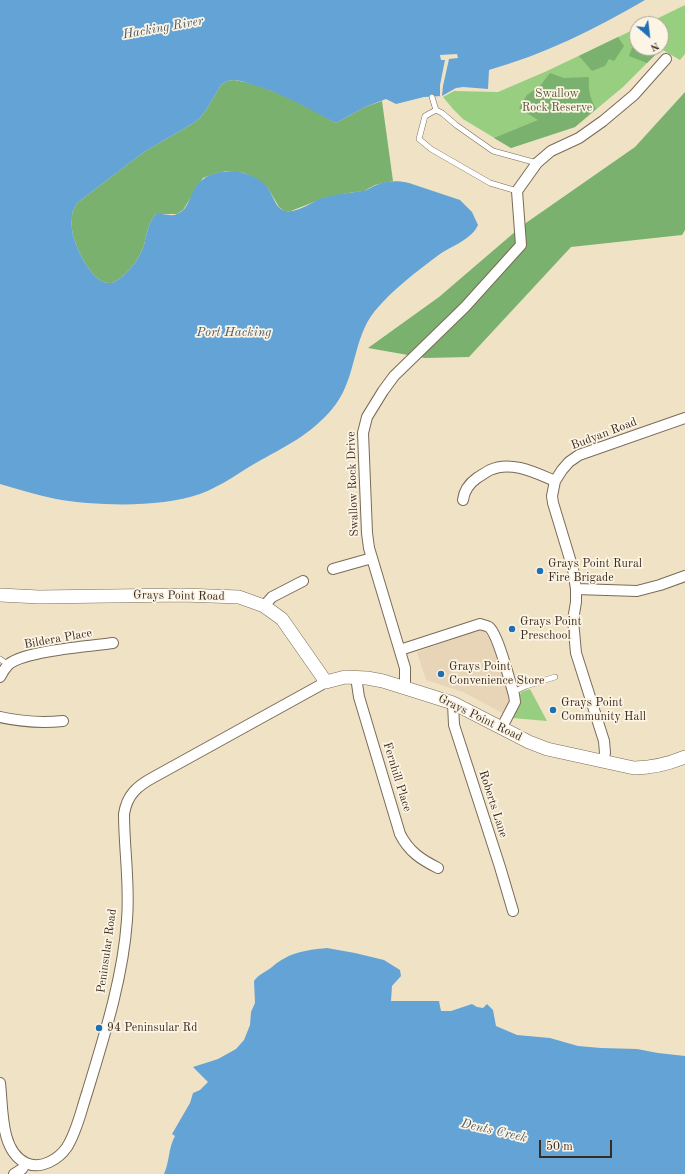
<!DOCTYPE html>
<style>
body{margin:0}
#map{position:relative;width:685px;height:1174px;overflow:hidden;background:#f0e3c5;font-family:"Old Standard TT",serif}
canvas{display:block}
.north{position:absolute;left:629px;top:16px;width:40px;height:40px;box-sizing:border-box;background:#fcf5e5;border:1px solid #afa495;border-radius:50%;rotate:152deg;font-size:11px;font-weight:700;line-height:16px;text-align:center;color:#3b2a1e}
.north::after{content:'';display:block;margin:auto;width:14px;height:18px;background:#1f6fb2;clip-path:polygon(50% 0,100% 100%,50% 72%,0 100%)}
.scale{position:absolute;left:539px;top:1140px;width:73px;height:18px;box-sizing:border-box;border:2px solid #3b2a1e;border-top:0;padding-left:5px;font-size:12px;line-height:14px;white-space:nowrap;color:#3b2a1e;-webkit-text-stroke:3px #fcf5e5;paint-order:stroke}
</style>
<div id="map">
<canvas width="685" height="1174"></canvas>
<div class="north">N</div>
<div class="scale">50 m</div>
</div>
<script>
const ctx = document.querySelector('canvas').getContext('2d');
ctx.lineJoin = 'round';
function paint(path, color) { ctx.fillStyle = color; ctx.fill(path, 'evenodd'); }
function strokePath(path, color, width, dash) { ctx.strokeStyle = color; ctx.lineWidth = width; ctx.lineCap = dash ? 'butt' : 'round'; ctx.setLineDash(dash || []); ctx.stroke(path); }
function label(font, color, halo, rows, align = 'center') {
  ctx.font = font + ' "Old Standard TT",serif'; ctx.lineWidth = 3.5; ctx.setLineDash([]); ctx.textBaseline = 'middle'; ctx.strokeStyle = halo; ctx.fillStyle = color; for (const [text, x, y, turn = 0] of rows) {
    ctx.save(); ctx.translate(x, y); ctx.rotate((+turn || 0) * Math.PI / 180); ctx.textAlign = isNaN(turn) ? turn : align; if (halo) ctx.strokeText(text, 0, 0); ctx.fillText(text, 0, 0); ctx.restore();
  }
}
paint(new Path2D(`
 M482,627L492,633L513,701L506,715L463,692L426,680L417,652L453,639V636Z`), '#e8d4b7');
paint(new Path2D(`
 M685,5V54L680,60L661,49L623,87L575,127L511,148L463,119L453,109L443,97L454,91L498,92L547,71L637,28V48H661V24H646Z
 M530,689L547,721L512,718L521,692Z`), '#98ce7f');
paint(new Path2D(`
 M618,37L624,46L614,61L609,59L605,66L592,71L579,56Z
 M637,45V48H653L658,52L647,63L629,56L632,48Z
 M550,73L564,78L589,77C588,90 590,98 596,109L575,127L511,148L494,138L538,120L519,108L527,95L540,86Z
 M234,80C270,86 304,105 336,123L365,107L382,101L393,181L375,185L364,191L348,193L324,198L291,211H284L279,207L268,188L257,179L244,173L226,171L214,174L203,178L183,210L177,214H156C148,222 147,234 144,245C140,258 128,274 116,281C98,292 79,255 75,241C72,234 71,225 72,217C72,211 75,207 77,203L144,152L192,124L200,118L206,110L221,85L227,81Z
 M685,92V230L682,235L571,247L469,357L425,358L368,348L439,297L523,225L635,147Z`), '#7ab16e');
paint(new Path2D(`
 M0,0H645C595,29 545,54 489,70L488,89L463,87L456,88L442,96L424,97L396,104L386,99L365,107L336,123L296,102L272,91L241,81L234,80L227,81L221,85L206,110L200,118L192,124L144,152L77,203C75,207 72,211 72,217C71,225 72,234 75,241C79,255 98,292 116,281C128,274 140,258 144,245C147,234 148,222 156,214C163,213 171,217 177,214C195,208 186,178 221,172C237,169 258,175 268,188C273,195 276,210 286,211C299,213 312,201 323,198C336,194 349,193 362,191C366,191 370,188 374,186C385,181 397,180 409,183L460,200L472,212L478,225C472,239 452,246 440,254C417,271 392,290 374,312C353,339 356,377 336,404C317,430 289,445 261,460C241,471 222,486 200,494C161,508 96,506 56,499C37,495 18,489 0,484Z
 M327,948L355,953L384,960L400,970L401,976L392,986L391,1001H439L441,1011H451L472,1004L477,1007L483,1008L487,1004L493,1010L496,1026L517,1035L550,1038L578,1046L601,1048L637,1049L658,1053L685,1056V1174H164C170,1160 168,1149 175,1136L172,1134L190,1103L193,1093L200,1090L208,1082L193,1067L218,1059L236,1049L244,1040L250,1025L251,1012L255,1003L254,981C259,974 266,972 272,967C288,953 305,950 327,948Z`), '#64a3d6');
paint(new Path2D(`
 M457,54L458,58L449,59L443,86L442,96H440V85L445,60H441L440,55Z`), '#f0e3c5');
const service = new Path2D(`
 M432,97L436,110
 M517,191L490,183L431,149L419,139L425,116L436,110L442,113L456,125L493,151L537,163
 M0,659L9,665
 M513,692L526,686L555,677`);
const minor = new Path2D(`
 M463,500C464,491 470,483 477,478C482,475 486,472 490,470C511,460 536,473 555,481
 M333,569L372,558
 M576,589L637,591L660,585L685,576
 M264,606L272,597L303,581
 M400,650L480,624C483,625 487,626 489,627C498,634 510,682 514,695L515,702L502,727
 M0,677C2,673 6,667 9,664C25,651 90,646 113,643
 M356,677L359,697L400,834C409,852 422,860 438,868
 M405,687V668L369,548L367,533L363,433L367,417L383,391L394,376L465,307L521,245L517,191L537,163L551,151L579,138L603,121L634,95L666,59
 M453,703L454,725L500,867L513,911
 M0,717C22,722 41,723 63,721
 M603,761L605,753L604,741L576,653L573,620L576,602V589L573,569L553,503L552,496L555,481L562,470L569,462L579,455L685,418
 M0,1083C3,1108 0,1151 26,1163C41,1170 59,1159 67,1147C77,1131 81,1111 87,1093C104,1037 123,978 127,920C130,884 124,849 124,814C127,795 137,786 154,777L326,682
 M14,1174L22,1169L26,1163`);
const tertiary = new Path2D(`
 M0,595L39,597L182,595L239,597L264,606L282,619L326,682L345,677L367,678L383,681L453,703L529,742L547,749L634,768C652,768 668,764 685,757`);
strokePath(service, '#7a6b58', 6);
strokePath(minor, '#7a6b58', 12);
strokePath(tertiary, '#7a6b58', 14);
strokePath(service, '#fff', 5);
strokePath(minor, '#fff', 10);
strokePath(tertiary, '#fff', 13);
for (const [x, y, r, color] of [
 [540,571,4,"#1f6fb2"],
 [512,629,4,"#1f6fb2"],
 [441,674,4,"#1f6fb2"],
 [553,710,4,"#1f6fb2"],
 [99,1028,4,"#1f6fb2"]
]) { const dot = new Path2D(); dot.arc(x, y, r, 0, 2 * Math.PI); ctx.fillStyle = color; ctx.fill(dot); strokePath(dot, '#fcf5e5', 1.5); }
label('12px', '#575b3b', '#fcf5e5', [
 ["Swallow",557,94],
 ["Rock Reserve",557,108]
]);
label('12px', '#3b2a1e', '#fcf5e5', [
 ["Budyan Road",604,434,-21],
 ["Swallow Rock Drive",353,484,-92],
 ["Grays Point Road",179,596,1],
 ["Bildera Place",58,639,-10],
 ["Grays Point Road",480,718,26],
 ["Fernhill Place",397,777,73],
 ["Roberts Lane",493,804,72],
 ["Peninsular Road",107,951,-82]
]);
label('12px', '#3b2a1e', '#fcf5e5', [
 ["Grays Point Rural",548,564],
 ["Fire Brigade",548,578],
 ["Grays Point",520,622],
 ["Preschool",520,636],
 ["Grays Point",449,667],
 ["Convenience Store",449,681],
 ["Grays Point",561,703],
 ["Community Hall",561,717],
 ["94 Peninsular Rd",107,1028]
], 'left');
label('italic 13px', '#4b5a68', '#fcf5e5', [
 ["Hacking River",163,28,-10],
 ["Port Hacking",234,333],
 ["Dents Creek",494,1131,13]
]);
</script>
